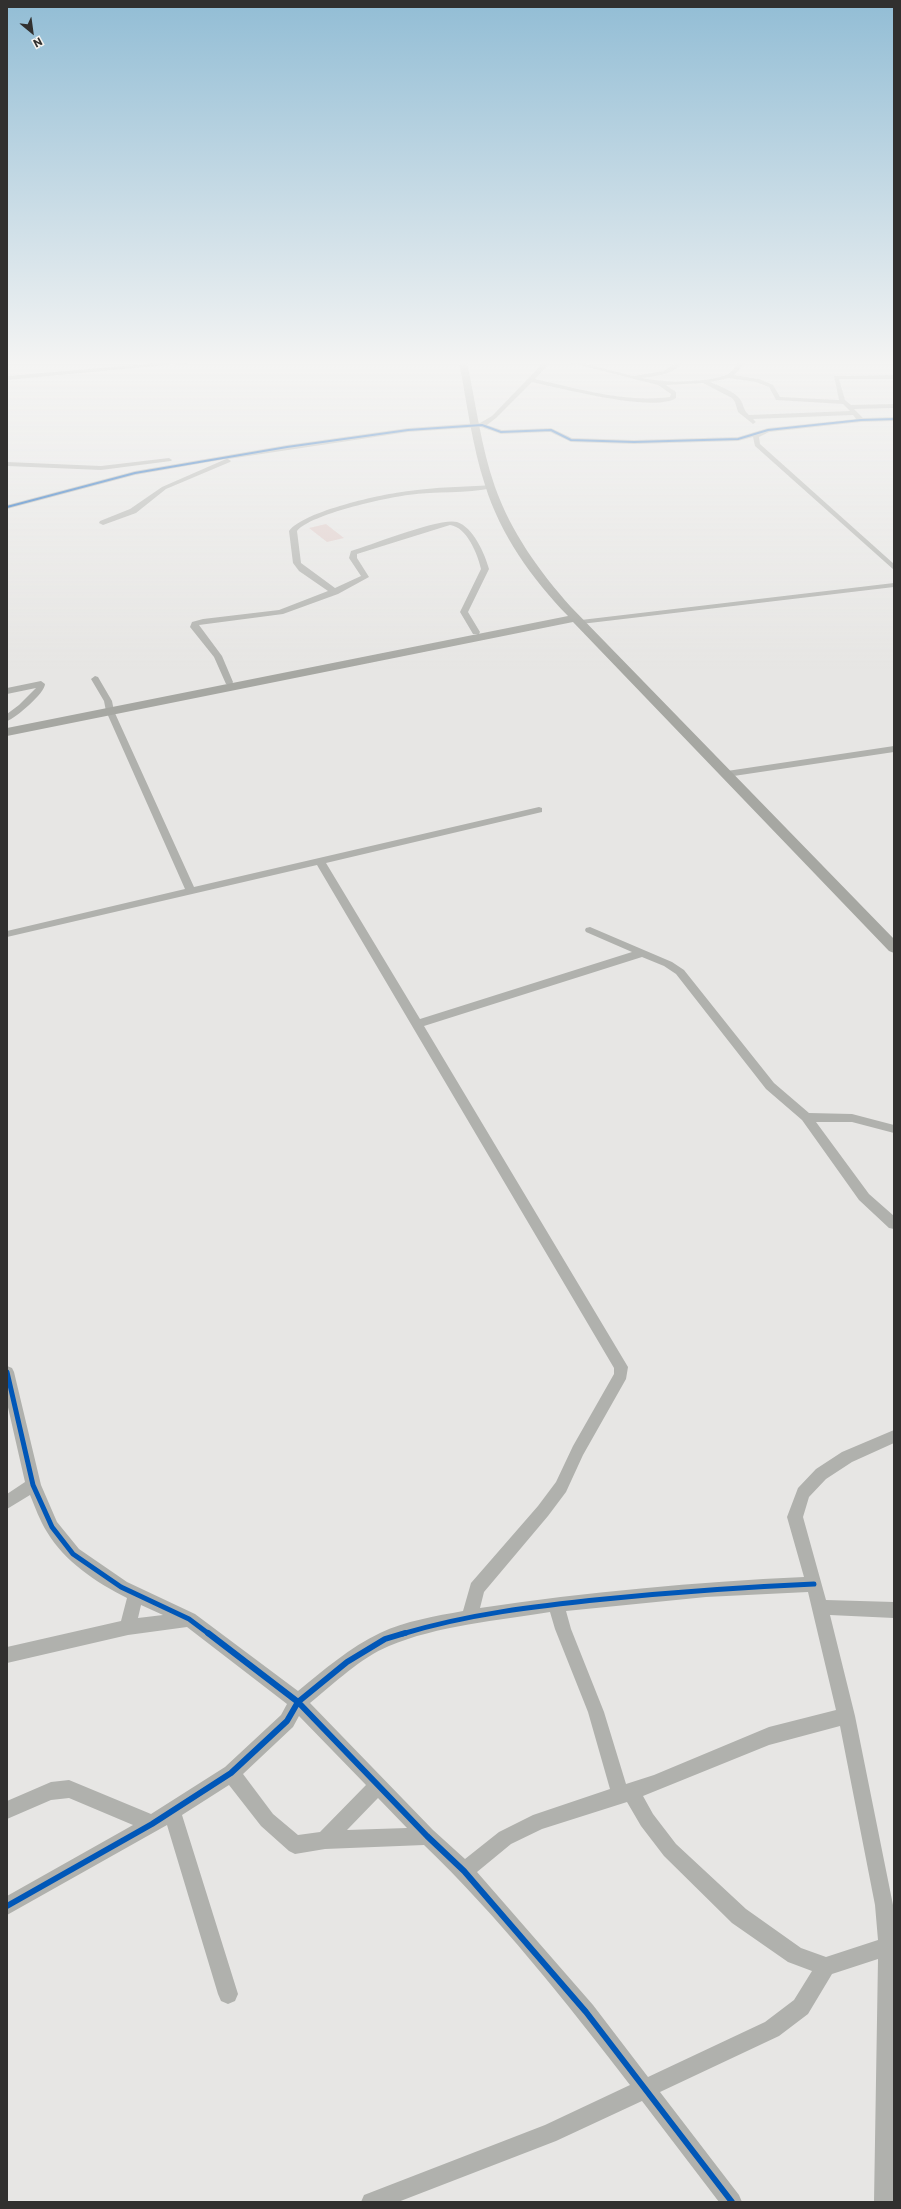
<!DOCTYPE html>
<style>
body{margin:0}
#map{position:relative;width:901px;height:2209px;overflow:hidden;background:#e7e6e4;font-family:Commissioner,sans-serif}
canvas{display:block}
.frame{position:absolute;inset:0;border:8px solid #31302f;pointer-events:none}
.north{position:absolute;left:12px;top:12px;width:40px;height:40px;-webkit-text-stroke:3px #f6f4f0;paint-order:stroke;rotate:151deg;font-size:11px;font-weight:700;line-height:16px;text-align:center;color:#31302f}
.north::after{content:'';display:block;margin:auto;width:14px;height:18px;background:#31302f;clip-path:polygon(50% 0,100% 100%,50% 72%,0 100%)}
</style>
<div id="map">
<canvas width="901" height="2209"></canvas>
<div class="frame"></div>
<div class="north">N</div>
</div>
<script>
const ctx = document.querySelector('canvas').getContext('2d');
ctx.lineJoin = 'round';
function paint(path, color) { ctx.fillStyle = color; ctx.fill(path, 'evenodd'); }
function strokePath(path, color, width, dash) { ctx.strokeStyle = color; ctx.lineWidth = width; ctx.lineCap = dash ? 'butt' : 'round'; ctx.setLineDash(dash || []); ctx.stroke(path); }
paint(new Path2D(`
 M326,524L344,538L327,542L309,528Z`), '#e0cdca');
paint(new Path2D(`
 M171,362H198L7,380V376Z
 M544,362H551L535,379C579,389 625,403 670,397L671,394L658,385L567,362H578L633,376L664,371L677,362H683C673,375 657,376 642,378C665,383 704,383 726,375C731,373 736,366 739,362H746L734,375L759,379L773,385L780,397L839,400L834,376L894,375V379H839L845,400L851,405L894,404V408L854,409L863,418L894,417V421L861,422L769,432L759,437L760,444L894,564V570L755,446L753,437L738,441L634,444L571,442L550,432L501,434L481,427L408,432L228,459L231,461L230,462L166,489L136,513L103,525L99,523L100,521L130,509L162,487L226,459L135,475L7,509V505L135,471L287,445L408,428L480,423L492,416ZM729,378L756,382L769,387L776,400L843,404L850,411L749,415C743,410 744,405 740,399C734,391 719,386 710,382ZM532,382C559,388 655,413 676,398V392L666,385L703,383L732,398L735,402L738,412L753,424L756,422L753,419L853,415L856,419L768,428L738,437L634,440L572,438L551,428L502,430L487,425L496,418Z
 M169,458L172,460L171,461L101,470L7,466V462L101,466Z
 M491,485L493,486V488C466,494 436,491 408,495C385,498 311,514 297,531L301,563L335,588L361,576L349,558L351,551C371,545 441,517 457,522C473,527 485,554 489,569L468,612L480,632L479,634H473L460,612L481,569C478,555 467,527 450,525L357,554V558L369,577L338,594L283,614L199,625L222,656L233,682L232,684H226L214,657L190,627L192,622L203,619L279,610L328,591L299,571L293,563L289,531C304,511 382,494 409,491C436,487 464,487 491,485Z
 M894,583V587L581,624L577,622L581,620Z
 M95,676L98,677L112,701L114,711L194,887L539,807L542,808V812L326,863L420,1019L632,952L586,932L585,930L586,928L590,927L672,962L684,970L774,1083L809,1113L852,1114L894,1125V1133L852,1122H816L869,1194L894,1216V1229L889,1228L859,1200L802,1120L766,1089L676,974L664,966L642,957L424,1026L628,1367L626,1379L583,1455L566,1492L548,1516L484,1592L480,1608C587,1592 695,1582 804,1577L787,1517L798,1488L816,1469L842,1452L894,1430V1443L852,1462L826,1479L809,1497L803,1517L826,1600L894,1602V1618L830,1615L855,1716L893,1905L894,2202H874L878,1959L832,1974L808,2014L779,2036L660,2092L739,2195L742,2202H719L642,2101L556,2141L398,2202H361L364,2195L545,2125L630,2085C567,2003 498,1916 424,1845L325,1849L295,1854L289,1851L261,1826L229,1785L182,1815L238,1994L235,2001L228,2004L221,2001L218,1994L167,1825L7,1915V1896L133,1825L69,1798L51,1800L7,1819V1801L51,1782L69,1780L151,1814L225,1767L281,1715L287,1704L187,1627L128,1635L7,1663V1647L121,1621L127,1598C97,1583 64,1561 47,1532C40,1521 35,1507 30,1495L7,1509V1494L25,1482L7,1403V1366L12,1368L14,1372L41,1485L57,1522L79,1549L127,1582L195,1614L298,1691C324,1670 350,1647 380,1633C405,1621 436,1616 463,1611L471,1583L538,1506L556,1482L573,1446L614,1374V1368L317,865L7,937V931L185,889L106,711L104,701L91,679ZM808,1592L836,1710L769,1727L654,1775L626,1784L604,1712L571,1629L566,1611L706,1597ZM141,1605L163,1615L138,1618ZM550,1612L555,1629L588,1712L610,1789L533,1815L499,1832L465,1859L433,1830L310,1703C335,1683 360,1658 389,1646C436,1626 500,1620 550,1612ZM299,1716L366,1785L320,1832L298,1835L273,1814L243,1774L293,1727ZM840,1726L875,1905L878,1940L826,1957L801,1948L746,1909L676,1844L653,1814L643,1796L769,1745ZM378,1798L407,1828L347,1830ZM627,1802L641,1826L664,1856L732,1923L788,1962L812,1971L794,2000L765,2022L648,2077L593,2005L477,1872L511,1844L542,1829Z
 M41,681L45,684C45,693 16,718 7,721V714L19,705L36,688L7,694V688Z
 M894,746V752L727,777L722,774L727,771Z`), '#b0b1ad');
paint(new Path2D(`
 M459,362H467C476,404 481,447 495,487C511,532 539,571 571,607L894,939V953L889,951L573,622L7,736V728L568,616C532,579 500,534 485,485C472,445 467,403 459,362Z`), '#a6a7a2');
strokePath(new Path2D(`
 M7,507L135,473L287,447L408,430L482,425L501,432L551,430L571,440L634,442L738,439L768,430L861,420L894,419`), '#0057b8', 2);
strokePath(new Path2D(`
 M7,1372L33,1485L52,1527L73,1554L121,1587L189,1619L209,1634
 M402,1634C468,1614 536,1606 605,1599C675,1592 744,1587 814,1584`), '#0057b8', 5);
strokePath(new Path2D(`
 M208,1633L298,1702L427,1836L464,1871L586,2012L732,2202
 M7,1906L152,1824L231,1773L287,1721L298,1702L347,1662L385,1639L405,1633`), '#0057b8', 6);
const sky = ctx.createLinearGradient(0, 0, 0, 672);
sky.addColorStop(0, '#92bdd5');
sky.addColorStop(0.54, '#f4f4f3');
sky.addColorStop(1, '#f4f4f300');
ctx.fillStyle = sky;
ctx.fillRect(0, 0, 901, 672);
</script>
